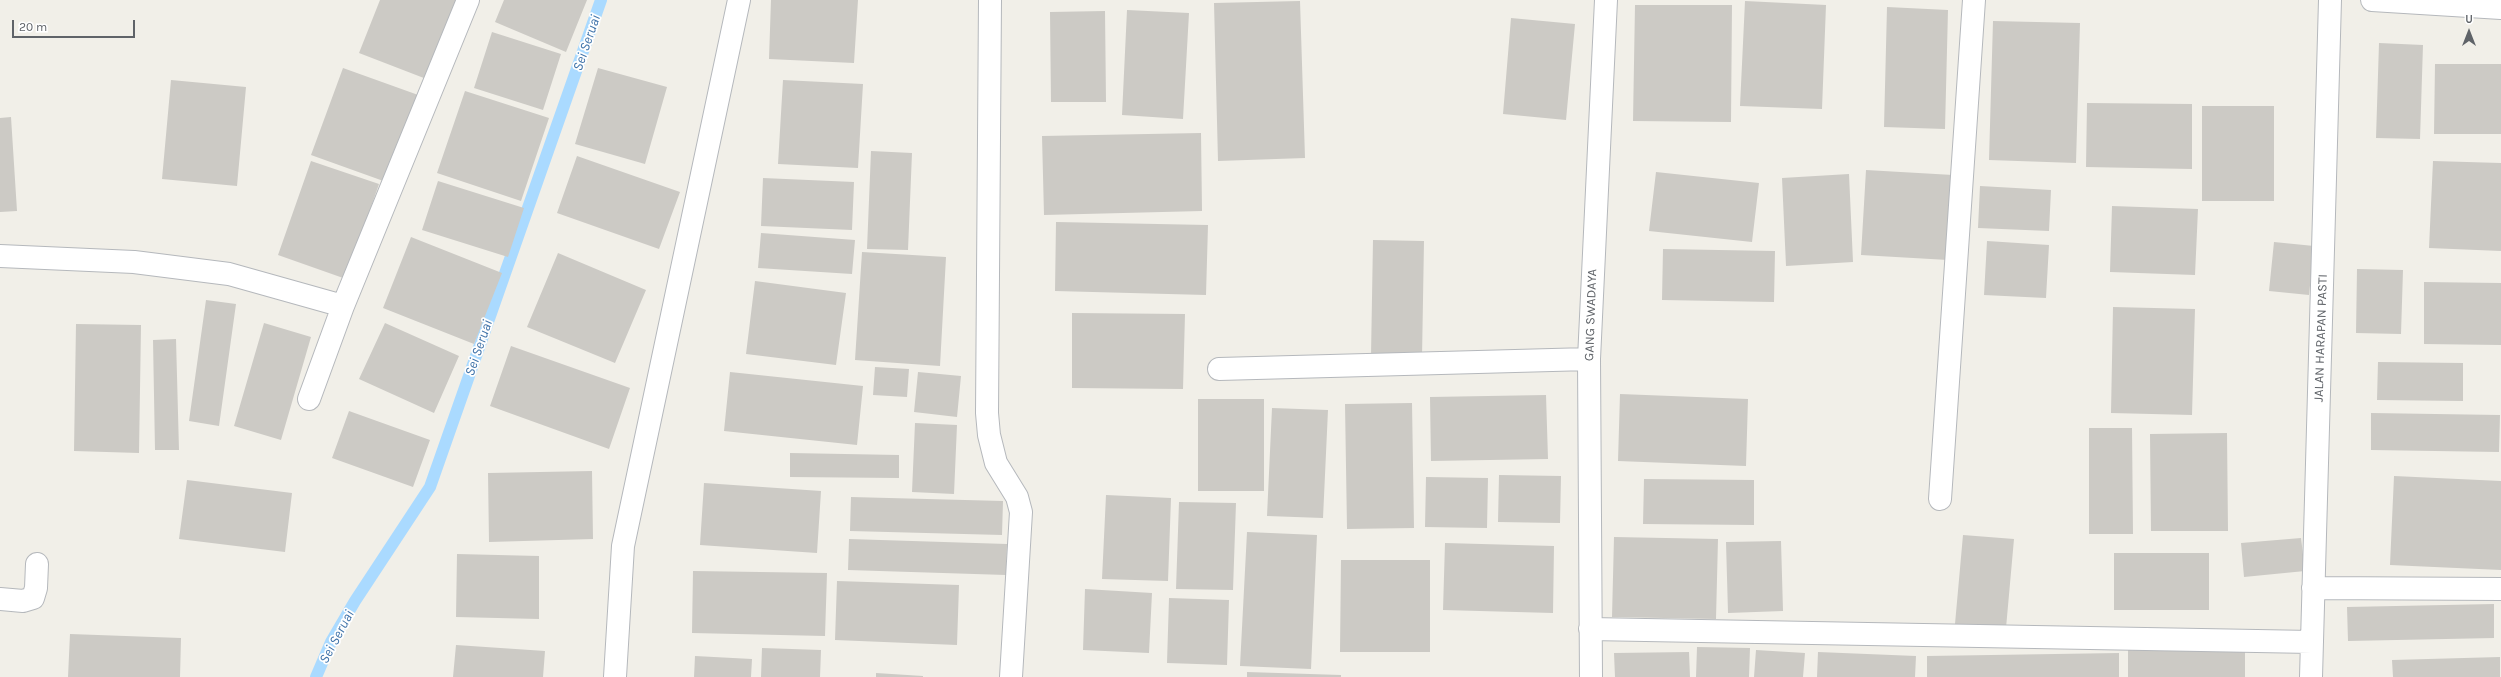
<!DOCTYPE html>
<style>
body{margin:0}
#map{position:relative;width:2501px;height:677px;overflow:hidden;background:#f1efe8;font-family:Karla,sans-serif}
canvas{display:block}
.north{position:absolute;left:2449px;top:12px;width:40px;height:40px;-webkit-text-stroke:3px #fff;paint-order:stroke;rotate:0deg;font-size:11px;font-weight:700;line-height:16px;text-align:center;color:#5f6368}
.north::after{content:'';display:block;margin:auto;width:14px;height:18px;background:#5f6368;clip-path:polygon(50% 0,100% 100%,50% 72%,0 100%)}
.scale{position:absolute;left:12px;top:20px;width:123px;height:18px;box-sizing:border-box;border:2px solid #5f6368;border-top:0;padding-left:5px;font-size:12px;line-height:14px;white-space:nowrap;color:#5f6368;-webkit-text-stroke:3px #fff;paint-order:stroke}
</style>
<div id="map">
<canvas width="2501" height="677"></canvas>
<div class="north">U</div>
<div class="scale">20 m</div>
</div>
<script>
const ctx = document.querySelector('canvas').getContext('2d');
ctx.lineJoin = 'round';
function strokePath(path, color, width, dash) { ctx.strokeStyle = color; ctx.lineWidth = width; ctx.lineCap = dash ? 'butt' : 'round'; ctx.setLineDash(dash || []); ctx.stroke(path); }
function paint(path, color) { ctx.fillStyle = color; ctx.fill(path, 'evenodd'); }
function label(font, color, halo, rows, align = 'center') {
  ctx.font = font + ' Karla,sans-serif'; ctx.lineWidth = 3.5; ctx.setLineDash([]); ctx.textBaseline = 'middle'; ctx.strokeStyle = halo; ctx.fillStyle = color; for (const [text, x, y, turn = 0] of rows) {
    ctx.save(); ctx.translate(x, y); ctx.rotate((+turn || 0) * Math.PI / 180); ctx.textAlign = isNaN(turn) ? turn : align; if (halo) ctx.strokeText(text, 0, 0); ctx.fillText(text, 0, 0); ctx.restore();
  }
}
strokePath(new Path2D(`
 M316,677L331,642L355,601L430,487L601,0`), '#aadaff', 12);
paint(new Path2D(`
 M380,0H460L429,80L359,53Z
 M504,0H587L566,52L495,22Z
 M771,0H858L854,63L769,59Z
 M1300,1L1305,158L1218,161L1214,3Z
 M1745,1L1826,5L1822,109L1740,106Z
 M1635,5H1732L1731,122L1633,121Z
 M1887,7L1948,10L1945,129L1884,127Z
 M1127,10L1189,13L1183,119L1122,115Z
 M1105,11L1106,102H1051L1050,12Z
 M1511,18L1575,24L1566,120L1503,114Z
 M1993,21L2080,23L2076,163L1989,160Z
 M492,32L561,54L543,110L474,88Z
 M2379,43L2423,45L2420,139L2376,138Z
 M2435,64H2501V134H2434Z
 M343,68L421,96L389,183L311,155Z
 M598,68L667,87L645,164L575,144Z
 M171,80L246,87L237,186L162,179Z
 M783,80L863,84L858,168L778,164Z
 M465,91L549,118L521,201L437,173Z
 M2087,103L2192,104V169L2086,167Z
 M2202,106H2274V201H2202Z
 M11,117L17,211L0,212V118Z
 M1201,133L1202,211L1044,215L1042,136Z
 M871,151L912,153L908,250L867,249Z
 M577,156L680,192L659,249L557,213Z
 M311,161L379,184L346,279L278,255Z
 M2433,161L2501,163V251L2429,248Z
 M1866,170L1953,175L1948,260L1861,255Z
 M1656,172L1759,183L1752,242L1649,231Z
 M1849,174L1853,262L1786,266L1782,178Z
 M763,178L854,182L852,230L761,226Z
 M438,181L524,208L508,257L422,230Z
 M1980,186L2051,190L2049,231L1978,228Z
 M2112,206L2198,209L2195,275L2110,272Z
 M1056,222L1208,225L1206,295L1055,291Z
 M761,233L855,240L852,274L758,268Z
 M411,237L502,273L474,344L383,308Z
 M1373,240L1424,241L1422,358L1371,356Z
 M1987,241L2049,245L2046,298L1984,295Z
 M2274,242L2314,246L2309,295L2269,291Z
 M1663,249L1775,251L1774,302L1662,300Z
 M862,252L946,257L940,366L855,360Z
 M558,253L646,290L615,363L527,327Z
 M2357,269L2403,270L2401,334L2356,333Z
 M755,281L846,293L836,365L746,354Z
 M2424,282L2501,283V345L2424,344Z
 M206,300L236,304L219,426L189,421Z
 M2113,307L2195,309L2192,415L2111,413Z
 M1072,313L1185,314L1183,389L1072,388Z
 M264,323L311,337L281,440L234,426Z
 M385,323L459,356L434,413L359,379Z
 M76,324L141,325L139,453L74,451Z
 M176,339L179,450H155L153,340Z
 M511,346L630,388L609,449L490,406Z
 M2378,362L2463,363V401L2377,400Z
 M875,367L909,369L907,397L873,395Z
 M730,372L863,386L857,445L724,431Z
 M918,372L961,376L957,417L914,412Z
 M1620,394L1748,399L1746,466L1618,461Z
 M1546,395L1548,459L1431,461L1430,397Z
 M1198,399H1264V491H1198Z
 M1412,403L1414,528L1347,529L1345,404Z
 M1272,408L1328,410L1323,518L1267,516Z
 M349,411L430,440L413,487L332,458Z
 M2371,413L2500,415L2499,452L2371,450Z
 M915,423L957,425L954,494L912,492Z
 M2089,428H2132L2133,534H2089Z
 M2227,433L2228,531H2151L2150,434Z
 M790,453L899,455V478L790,477Z
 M592,471L593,539L489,542L488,473Z
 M1499,475L1561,476L1560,523L1498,522Z
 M2394,476L2501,481V570L2390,565Z
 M1426,477L1488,478L1487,528L1425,527Z
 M1644,479L1754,480V525L1643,524Z
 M187,480L292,493L285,552L179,539Z
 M704,483L821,491L817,553L700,545Z
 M1106,495L1171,498L1168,581L1102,579Z
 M851,497L1003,501L1002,535L850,531Z
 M1179,502L1236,503L1233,590L1176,589Z
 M1247,532L1317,535L1311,669L1240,666Z
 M1963,535L2014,539L2006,628L1955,624Z
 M1614,537L1718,539L1716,619L1612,617Z
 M2301,538L2305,571L2244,577L2241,543Z
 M849,539L1007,544L1006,575L848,570Z
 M1781,541L1783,611L1728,613L1726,542Z
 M1445,543L1554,546L1553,613L1443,610Z
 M2114,553H2209V610H2114Z
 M457,554L539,556V619L456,617Z
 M1341,560H1430V652H1340Z
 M693,571L827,573L825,636L692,633Z
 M837,581L959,585L957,645L835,640Z
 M1085,589L1152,593L1149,653L1083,650Z
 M1169,598L1229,600L1227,665L1167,663Z
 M2494,604V638L2348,641L2347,607Z
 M70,634L181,638L180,677H68Z
 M456,645L545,651L543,677H453Z
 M1697,647L1750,648L1749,677H1696Z
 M762,648L821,650L820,677H761Z
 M1756,650L1805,653L1803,677H1754Z
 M2128,650L2245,651V677H2128Z
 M1689,652L1690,677H1615L1614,653Z
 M1818,652L1916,656L1915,677H1817Z
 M2119,653V677H1927V656Z
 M695,656L752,659L751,677H694Z
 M2500,657V677H2393L2392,660Z
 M1247,672L1341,675V677H1247Z
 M876,673L923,676V677H876Z`), '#cccac5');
const minor = new Path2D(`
 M990,0L987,413L989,435L996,463L1017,497L1021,512L1011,677
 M2372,0L2501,8
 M0,256L134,262L229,274L343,306L468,0
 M1219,369L1589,359
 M309,399L343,306
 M1940,499L1974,0
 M2313,588L2501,589
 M0,599L23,601L33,598L36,588L37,564
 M1590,629L2312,642
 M615,677L623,546L739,0
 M1591,677L1589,359L1606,0
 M2311,677L2330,0`);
strokePath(minor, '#b5b8bc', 24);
strokePath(minor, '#fff', 22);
label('13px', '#5f6368', '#fff', [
 ["GANG SWADAYA",1591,315,-88],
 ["JALAN HARAPAN PASTI",2321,338,-88]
]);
label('italic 14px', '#4174aa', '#fff', [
 ["Sei Seruai",587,43,-71],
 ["Sei Seruai",479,348,-71],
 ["Sei Seruai",337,637,-62]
]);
</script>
